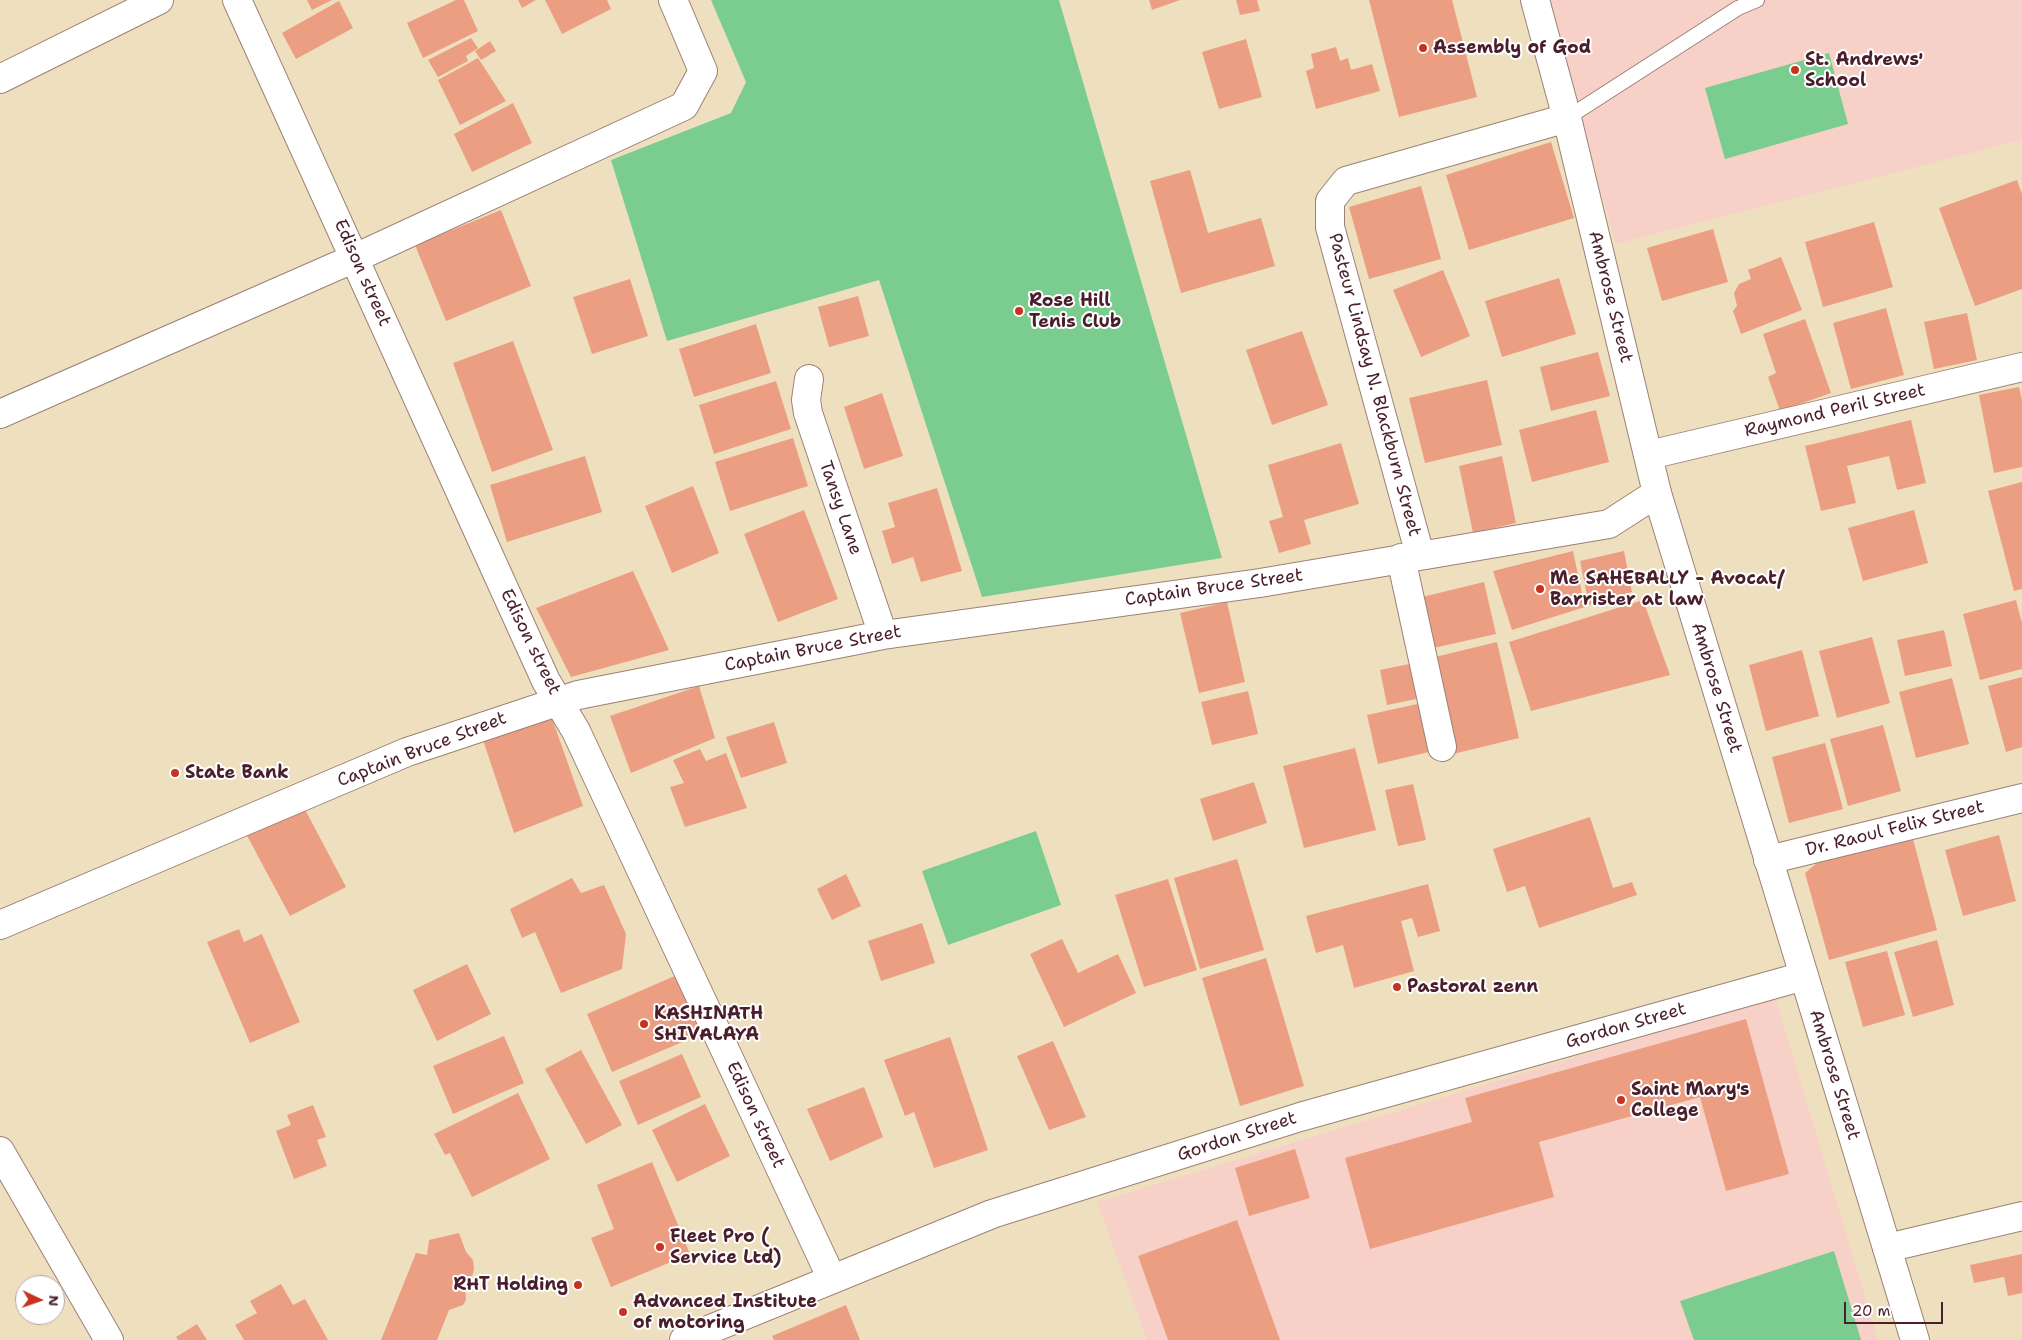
<!DOCTYPE html>
<style>
body{margin:0}
#map{position:relative;width:2022px;height:1340px;overflow:hidden;background:#eee0bf;font-family:"Shantell Sans",sans-serif}
canvas{display:block}
.north{position:absolute;left:15px;top:1275px;width:50px;height:50px;box-sizing:border-box;background:#fff;border:1px solid #b7a5aa;border-radius:50%;rotate:93deg;font-size:14px;font-weight:700;line-height:20px;text-align:center;color:#4a1f2b}
.north::after{content:'';display:block;margin:auto;width:18px;height:22px;background:#c8321e;clip-path:polygon(50% 0,100% 100%,50% 72%,0 100%)}
.scale{position:absolute;left:1844px;top:1302px;width:99px;height:22px;box-sizing:border-box;border:2px solid #4a1f2b;border-top:0;padding-left:6px;font-size:15px;line-height:18px;white-space:nowrap;color:#4a1f2b;-webkit-text-stroke:4px #fff;paint-order:stroke}
</style>
<div id="map">
<canvas width="2022" height="1340"></canvas>
<div class="north">N</div>
<div class="scale">20 m</div>
</div>
<script>
const ctx = document.querySelector('canvas').getContext('2d');
ctx.lineJoin = 'round';
function paint(path, color) { ctx.fillStyle = color; ctx.fill(path, 'evenodd'); }
function strokePath(path, color, width, dash) { ctx.strokeStyle = color; ctx.lineWidth = width; ctx.lineCap = dash ? 'butt' : 'round'; ctx.setLineDash(dash || []); ctx.stroke(path); }
function label(font, color, halo, rows, align = 'center') {
  ctx.font = font + ' "Shantell Sans",sans-serif'; ctx.lineWidth = 4; ctx.setLineDash([]); ctx.textBaseline = 'middle'; ctx.strokeStyle = halo; ctx.fillStyle = color; for (const [text, x, y, turn = 0] of rows) {
    ctx.save(); ctx.translate(x, y); ctx.rotate((+turn || 0) * Math.PI / 180); ctx.textAlign = isNaN(turn) ? turn : align; if (halo) ctx.strokeText(text, 0, 0); ctx.fillText(text, 0, 0); ctx.restore();
  }
}
paint(new Path2D(`
 M1547,0H2022V140L1616,244Z
 M1775,997L1878,1340H1147L1097,1202Z`), '#f7d1c7');
paint(new Path2D(`
 M711,0H1059L1222,558L982,597L879,280L667,341L611,160L731,113L746,82Z
 M1829,53L1848,124L1725,159L1705,88Z
 M1036,831L1061,905L948,945L922,871Z
 M1834,1251L1861,1340H1694L1680,1301Z`), '#7acd8f');
paint(new Path2D(`
 M307,0H332L312,10Z
 M456,0H464L478,31L423,58L407,23Z
 M518,0H536L522,8Z
 M545,0H607L611,9L562,34Z
 M1149,0H1180L1152,10Z
 M1236,0H1257L1260,11L1240,15Z
 M1369,0H1452L1477,97L1399,117Z
 M339,1L353,28L296,59L282,33Z
 M471,38L478,48L466,56L468,61L438,77L428,60Z
 M1246,39L1262,97L1219,109L1202,52Z
 M490,41L496,51L481,60L475,51Z
 M1336,47L1340,61L1348,58L1351,70L1372,64L1380,91L1316,109L1306,71L1314,68L1311,54Z
 M478,58L506,101L460,125L438,80Z
 M513,103L532,143L472,172L454,134Z
 M1551,142L1574,218L1469,250L1446,175Z
 M1190,170L1208,233L1261,218L1275,266L1181,293L1150,181Z
 M2017,180L2022,194V289L1975,306L1939,208Z
 M1421,186L1441,259L1369,279L1349,207Z
 M501,210L531,286L446,321L415,245Z
 M1874,222L1893,287L1823,307L1805,242Z
 M1713,229L1728,282L1662,301L1647,248Z
 M1781,257L1802,310L1741,334L1733,311L1737,306L1734,293L1739,284L1751,279L1748,270Z
 M1443,270L1470,336L1421,357L1393,290Z
 M1559,278L1576,334L1502,357L1485,301Z
 M630,279L648,336L592,354L573,297Z
 M858,296L869,336L829,347L818,307Z
 M1886,308L1904,375L1851,389L1833,323Z
 M1967,313L1977,360L1934,369L1924,322Z
 M1805,319L1831,393L1780,411L1768,377L1776,373L1763,334Z
 M756,324L771,373L694,397L679,349Z
 M1302,331L1328,405L1272,425L1246,350Z
 M513,341L553,450L492,472L453,363Z
 M1598,352L1610,396L1551,411L1540,367Z
 M1487,380L1502,445L1425,463L1409,398Z
 M776,381L791,429L714,454L699,405Z
 M2019,387L2022,400V467L1994,473L1979,395Z
 M882,393L903,456L864,469L844,407Z
 M1596,410L1609,462L1532,482L1519,430Z
 M1911,420L1926,483L1897,490L1889,456L1847,466L1856,503L1821,511L1805,446Z
 M793,438L808,486L730,511L715,462Z
 M1341,443L1359,504L1304,520L1311,544L1279,553L1269,521L1283,517L1268,465Z
 M585,456L602,512L507,542L490,485Z
 M1502,456L1516,523L1473,533L1459,466Z
 M2022,482V589L2014,591L1988,491Z
 M693,486L719,553L672,573L645,506Z
 M937,488L962,571L921,582L913,557L892,564L882,531L895,527L888,503Z
 M804,510L838,599L778,622L744,534Z
 M1914,510L1928,563L1863,581L1848,528Z
 M1573,551L1585,607L1512,630L1493,571Z
 M1624,551L1632,592L1589,605L1580,561Z
 M633,571L669,650L571,677L536,608Z
 M1484,582L1496,634L1429,649L1418,598Z
 M1643,600L1670,675L1531,711L1509,642Z
 M2016,600L2022,623V669L1980,680L1963,614Z
 M1227,602L1245,682L1199,693L1180,613Z
 M1944,630L1952,666L1905,676L1897,640Z
 M1872,637L1890,703L1837,718L1819,651Z
 M1497,642L1519,738L1453,754L1431,658Z
 M1802,650L1819,716L1766,731L1749,665Z
 M1414,663L1421,698L1387,705L1380,670Z
 M2022,677V747L2006,752L1988,686Z
 M1952,678L1969,744L1916,758L1899,692Z
 M699,686L715,738L631,773L610,716Z
 M1248,691L1258,734L1212,745L1201,702Z
 M1422,703L1433,751L1378,764L1367,715Z
 M549,710L583,806L514,833L482,737Z
 M774,722L787,763L741,778L726,737Z
 M1883,725L1901,791L1848,806L1830,739Z
 M1825,743L1843,809L1789,823L1772,757Z
 M1355,748L1376,830L1304,848L1283,766Z
 M700,749L706,761L726,753L747,808L685,827L670,787L684,783L673,760Z
 M1254,782L1267,823L1213,841L1200,799Z
 M1413,784L1426,840L1398,846L1385,790Z
 M300,800L346,887L290,916L244,830Z
 M1590,817L1613,888L1632,882L1637,895L1539,928L1525,886L1507,892L1493,849Z
 M1912,835L1937,930L1829,960L1805,873L1818,862Z
 M1999,835L2016,901L1963,916L1945,850Z
 M1237,859L1264,950L1200,969L1174,878Z
 M846,874L861,906L832,920L817,889Z
 M572,878L581,893L604,885L626,934L622,969L561,993L535,932L522,938L510,909Z
 M1168,879L1197,970L1144,987L1115,895Z
 M1428,884L1440,931L1418,937L1412,918L1401,921L1414,971L1354,988L1343,945L1316,953L1306,916Z
 M922,923L935,963L881,981L868,941Z
 M239,929L244,942L262,934L300,1022L250,1043L207,942Z
 M1062,939L1078,973L1118,954L1136,993L1064,1027L1030,954Z
 M1937,940L1954,1005L1913,1017L1894,952Z
 M1887,951L1905,1015L1863,1027L1845,962Z
 M1266,958L1304,1086L1240,1106L1202,978Z
 M467,964L491,1014L437,1041L413,990Z
 M677,975L701,1034L612,1072L587,1014Z
 M1746,1019L1789,1174L1726,1191L1700,1097L1539,1142L1554,1197L1370,1249L1345,1158L1472,1122L1465,1098Z
 M504,1036L524,1083L453,1114L433,1066Z
 M950,1037L988,1150L934,1168L914,1112L905,1116L884,1060Z
 M1053,1041L1086,1117L1049,1130L1017,1056Z
 M581,1050L622,1125L586,1144L545,1069Z
 M682,1054L701,1097L638,1125L619,1081Z
 M864,1087L883,1137L830,1161L807,1109Z
 M518,1093L550,1159L472,1197L450,1153L445,1155L434,1134Z
 M705,1104L730,1156L677,1182L652,1130Z
 M313,1105L326,1137L317,1140L327,1166L294,1179L276,1131L291,1125L287,1115Z
 M1295,1149L1310,1198L1249,1216L1235,1168Z
 M652,1162L690,1254L611,1287L591,1238L614,1229L597,1185Z
 M1237,1220L1280,1340H1168L1138,1256Z
 M459,1233L466,1252L473,1260L474,1270L472,1276L467,1278L465,1286L466,1300L463,1305L449,1310L437,1340H381L416,1253L427,1255L429,1240Z
 M2022,1254V1293L2008,1296L2004,1277L1974,1283L1970,1265Z
 M281,1284L293,1305L305,1299L328,1340H244L235,1325L257,1313L250,1301Z
 M846,1305L860,1340H774L772,1336Z
 M197,1324L207,1340H178L176,1337Z`), '#eb9e82');
const lane = new Path2D(`
 M1567,118L1738,8L1757,0`);
const street = new Path2D(`
 M237,0L546,681L576,731L832,1279
 M0,79L159,0
 M809,379L806,400L808,413L883,635
 M0,414L355,258L684,106L703,71L673,0
 M1649,455L2022,367
 M1420,555L1330,227V201L1346,181L1567,118
 M1401,558L1442,747
 M1768,860L2022,798
 M0,925L407,752L578,695L883,635L1260,583L1609,524L1657,493
 M0,1151L109,1340
 M1887,1248L2022,1216
 M684,1340L992,1214L1300,1117L1804,976`);
const secondary = new Path2D(`
 M1535,0L1567,118L1657,493L1915,1340`);
strokePath(lane, '#9c8075', 16);
strokePath(street, '#9c8075', 30);
strokePath(secondary, '#9c8075', 30);
strokePath(lane, '#fff', 14);
strokePath(street, '#fff', 28);
strokePath(secondary, '#fff', 28);
for (const [x, y, r, color] of [
 [1423,48,5,"#c8321e"],
 [1795,70,5,"#c8321e"],
 [1019,311,5,"#c8321e"],
 [1540,589,5,"#c8321e"],
 [175,773,5,"#c8321e"],
 [1397,987,5,"#c8321e"],
 [644,1024,5,"#c8321e"],
 [1621,1100,5,"#c8321e"],
 [660,1247,5,"#c8321e"],
 [578,1285,5,"#c8321e"],
 [623,1312,5,"#c8321e"]
]) { const dot = new Path2D(); dot.arc(x, y, r, 0, 2 * Math.PI); ctx.fillStyle = color; ctx.fill(dot); strokePath(dot, '#fff', 2); }
label('bold 18px', '#4a1f2b', '#fff', [
 ["Assembly of God",1433,48],
 ["St. Andrews'",1805,60],
 ["School",1805,81],
 ["Rose Hill",1029,301],
 ["Tenis Club",1029,322],
 ["Me SAHEBALLY - Avocat/",1550,579],
 ["Barrister at law",1550,600],
 ["State Bank",185,773],
 ["Pastoral zenn",1407,987],
 ["KASHINATH",654,1014],
 ["SHIVALAYA",654,1035],
 ["Saint Mary's",1631,1090],
 ["College",1631,1111],
 ["Fleet Pro (",670,1237],
 ["Service Ltd)",670,1258],
 ["RHT Holding",568,1285,"right"],
 ["Advanced Institute",633,1302],
 ["of motoring",633,1323]
], 'left');
label('18px', '#4a1f2b', '#fff', [
 ["Edison street",362,273,66],
 ["Ambrose Street",1610,297,76],
 ["Pasteur Lindsay N. Blackburn Street",1374,385,75],
 ["Raymond Peril Street",1835,411,-13],
 ["Tansy Lane",840,508,71],
 ["Captain Bruce Street",1214,588,-8],
 ["Edison street",530,642,64],
 ["Captain Bruce Street",813,649,-11],
 ["Ambrose Street",1716,688,73],
 ["Captain Bruce Street",422,750,-21],
 ["Dr. Raoul Felix Street",1895,829,-14],
 ["Gordon Street",1626,1026,-16],
 ["Ambrose Street",1834,1075,73],
 ["Edison street",755,1115,65],
 ["Gordon Street",1237,1137,-18]
]);
</script>
